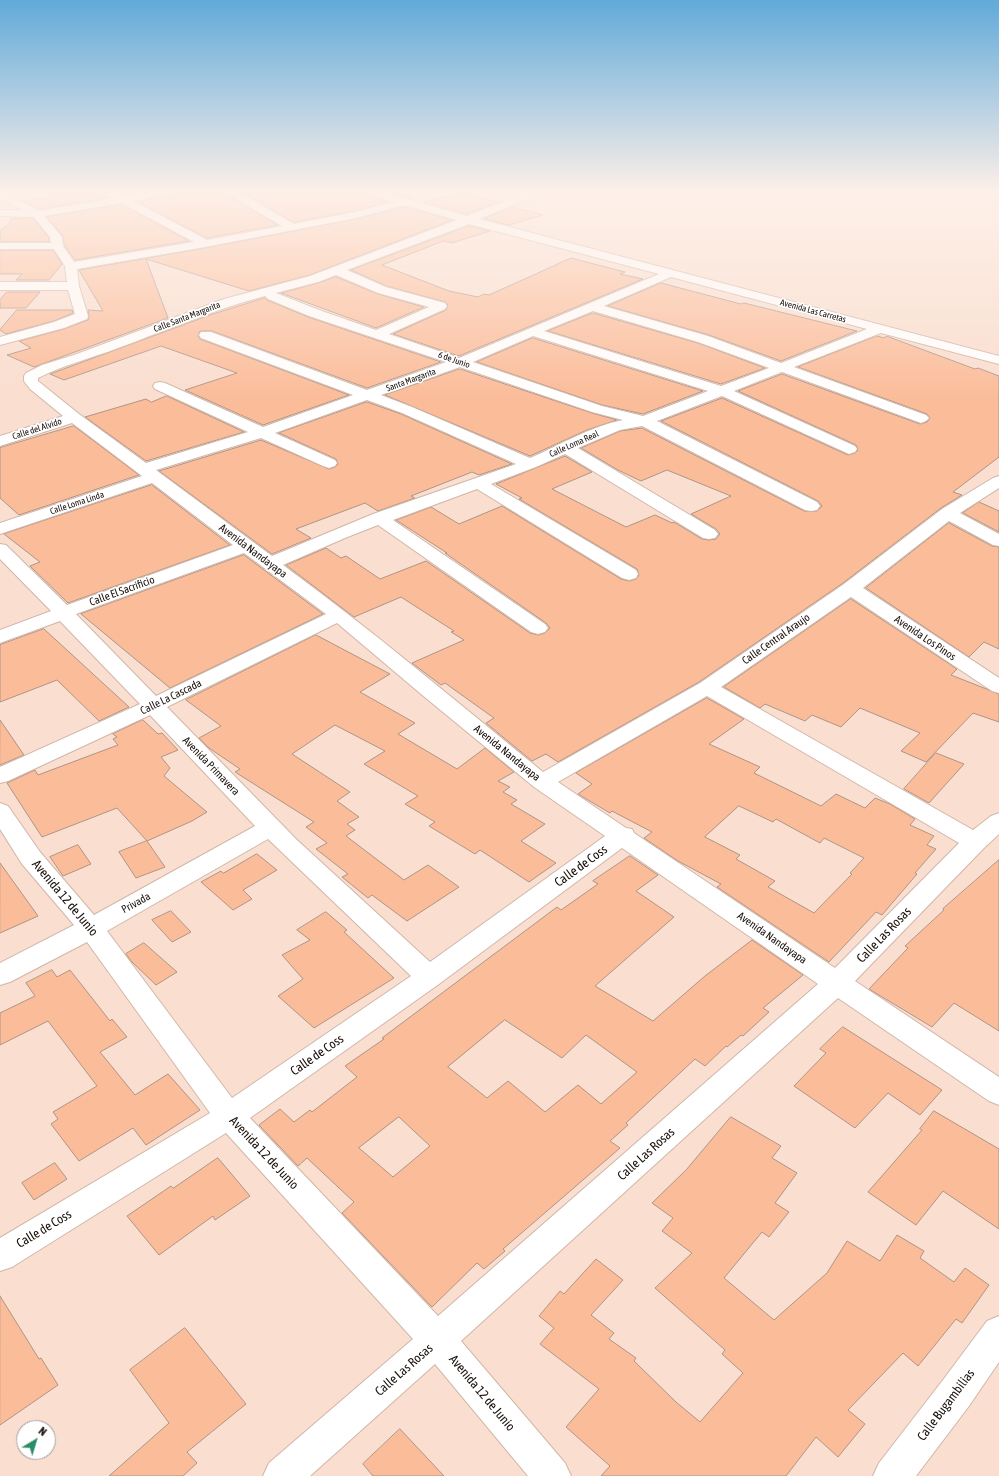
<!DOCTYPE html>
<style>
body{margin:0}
#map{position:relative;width:999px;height:1476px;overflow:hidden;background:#fadecf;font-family:"Asap Condensed",sans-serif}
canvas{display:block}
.north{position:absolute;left:16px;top:1420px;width:40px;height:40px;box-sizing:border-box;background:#fff;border:1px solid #a39f9d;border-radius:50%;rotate:38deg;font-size:11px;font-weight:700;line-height:16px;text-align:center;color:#180f0a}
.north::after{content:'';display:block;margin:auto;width:14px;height:18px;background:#2a8d67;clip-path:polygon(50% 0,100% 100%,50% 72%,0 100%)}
</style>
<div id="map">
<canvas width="999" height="1476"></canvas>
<div class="north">N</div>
</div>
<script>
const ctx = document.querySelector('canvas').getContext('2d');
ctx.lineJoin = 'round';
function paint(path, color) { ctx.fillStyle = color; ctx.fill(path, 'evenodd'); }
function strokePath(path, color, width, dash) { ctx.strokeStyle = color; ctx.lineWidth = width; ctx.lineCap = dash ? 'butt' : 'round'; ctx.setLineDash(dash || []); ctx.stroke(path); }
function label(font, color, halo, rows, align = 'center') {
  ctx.font = font + ' "Asap Condensed",sans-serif'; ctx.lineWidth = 3.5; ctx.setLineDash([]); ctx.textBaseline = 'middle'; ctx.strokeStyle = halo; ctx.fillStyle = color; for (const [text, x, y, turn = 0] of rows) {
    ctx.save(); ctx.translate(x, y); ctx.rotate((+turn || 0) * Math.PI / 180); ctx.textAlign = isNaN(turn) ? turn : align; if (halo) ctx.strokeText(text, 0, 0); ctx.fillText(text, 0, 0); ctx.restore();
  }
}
const building = new Path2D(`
 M42,192H97L107,198L39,209L24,201L50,197Z
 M187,192H226L227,195L278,225L207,238L138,202Z
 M242,192H366L368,195L388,202L355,211L294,222Z
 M388,192H412V199Z
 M463,193L498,202L467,214L424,202Z
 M122,205L189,241L75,260L64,245L63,236L47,217Z
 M405,207L452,220L310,275L249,291L146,259L168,318L34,367L7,355L31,348L19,341L64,329L88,320L89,316L88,310L103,311L79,270L205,248L356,219Z
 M513,207L543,215L509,225L484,219Z
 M12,218H33L49,238V242H0V231L8,225Z
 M469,226L490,231L452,243L443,241L382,265L449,291L478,297L484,294L489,295L571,258L625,272L620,274L643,279L459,356L393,334L446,310L448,305L445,302L386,286L351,270Z
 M0,250H53L62,264L49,280H16L22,274H0Z
 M336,277L378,294L424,307L376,328L281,293L318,283Z
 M661,283L741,304L744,303L857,331L781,361L709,335L608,306Z
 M7,292H40L26,308H0V300Z
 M265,298L267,300L308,317L441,362L367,388L212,331H200L198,336L200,339L349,395L263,425L185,390L237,373L161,346L64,380L50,374L210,315Z
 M17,310H72L73,313L54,321L6,334L0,330Z
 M593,313L698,343L765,368L721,384L548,331Z
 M877,336L884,338L887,336L889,337L975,369L978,368L999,376V457L953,492L962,495L941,508L843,583L699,682L558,762L546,754L532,761L486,723L494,718L445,683L441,685L412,663L464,640L451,632L454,631L401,597L354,617L286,565L326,548L341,558L346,556L380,579L426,561L530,633L538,635L545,633L550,628L546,623L445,553H447L396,520L431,507L459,524L502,506L621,579L629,581L636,579L639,575L637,569L519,499L522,498L496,484L565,456L592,472L552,489L626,527L655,515L672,523L674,522L702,539L709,540L716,539L720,534L716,529L691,514L731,496L667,470L641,481L618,470L581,448L620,431L642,428L804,511H817L822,506L818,501L661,421L722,398L848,455L855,453L858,450L856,445L738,391L782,374L920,424L927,422L930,418L927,414L798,367Z
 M533,338L703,391L643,414L602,405L477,362Z
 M460,369L592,413L617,420L587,430L530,456L385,395Z
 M167,396L244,432L146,461L85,417L146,399L151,402Z
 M367,402L401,414L512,464L479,475L472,472L411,496L415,498L378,511L365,503L296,529L311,538L272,554L159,471L261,440L329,469L335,467L338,464L336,459L279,433Z
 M74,426L139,475L19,515L0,498V448Z
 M152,485L230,545L68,603L30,566L40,562L4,534Z
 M979,502L999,511V532L963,513Z
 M949,523L992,546L999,547V649L984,642L969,657L866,588Z
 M244,555L323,614L170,688L81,614Z
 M851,599L957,669L951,675L999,694V722L973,713L926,762L901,751L920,733L860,708L841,727L812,715L805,721L765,704L760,708L724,687Z
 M44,629L129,707L99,721L57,680L0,702V645Z
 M316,635L390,674L360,692L415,723L398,734L457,769L485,748L514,772L498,781L510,787L503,792L517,800L511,804L545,824L521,841L556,863L529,882L480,850L475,854L429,826L435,822L405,804L418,796L364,764L385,751L335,725L292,754L350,792L337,801L359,817L347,824L355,830L346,836L404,880L428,865L459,887L407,921L372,895L368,898L342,877L348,874L316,849L327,843L306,827L314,822L235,772L240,769L209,748L199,738L221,726L186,700Z
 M707,698L744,719L709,744L760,767L754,773L821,806L836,794L865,808L875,798L890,804L915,819L910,825L934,836L927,845L936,849L915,873L917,874L882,915L876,912L829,962L717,887L721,884L678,861L644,838L652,832L612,811L610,813L578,794L592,784L576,773ZM739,806L773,822L776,819L820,843L824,838L864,858L850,873L852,874L814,913L768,887L775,881L736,859L740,855L705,837Z
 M0,720L24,755L0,765Z
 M143,720L158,734L162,733L178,750L161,757L170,768L164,776L207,812L192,821L147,841L117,808L42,837L7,783L35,770L38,775L118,745L113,739L117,737L113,734Z
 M936,753L964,764L929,803L904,789Z
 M147,841L165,867L136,878L119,852Z
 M78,845L91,864L63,876L50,857Z
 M257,854L277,870L243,890L252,899L233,910L201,882L221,871L223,873Z
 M630,856L658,875L636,891L674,917L595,986L653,1021L705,976L752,940L803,975L763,1008L769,1012L743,1036L741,1035L727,1047L726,1046L705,1066L695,1059L626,1123L628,1125L610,1141L620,1148L503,1249L505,1251L484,1269L477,1263L432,1307L342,1213L354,1202L307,1158L298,1166L259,1125L280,1109L294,1122L310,1110L312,1112L357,1077L345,1066L384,1039L382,1038L557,907L561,910L598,884L593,881ZM505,1020L562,1058L586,1035L637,1072L601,1104L578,1085L545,1112L508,1081L487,1098L448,1067ZM399,1117L430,1146L393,1177L359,1148Z
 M999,860V1031L954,1003L932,1027L869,989L908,948L905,946L944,910L943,909Z
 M0,863L38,916L0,933Z
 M171,911L191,932L172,942L152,920Z
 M326,912L347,930L344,932L394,978L314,1028L278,996L303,979L282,955L310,940L297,930Z
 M144,943L177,972L156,985L132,962L126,954Z
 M52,970L57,977L70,970L110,1021L112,1019L127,1037L100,1052L135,1095L168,1074L200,1110L146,1145L133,1128L79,1161L51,1124L58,1119L53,1112L97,1086L48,1021L0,1045V1013L35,996L26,983Z
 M843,1027L942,1090L920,1115L888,1093L855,1128L794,1086L826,1053L820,1049Z
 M934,1111L999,1149V1229L943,1191L916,1225L868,1192L922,1130L920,1129Z
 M731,1117L781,1146L772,1158L797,1173L775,1203L789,1212L769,1237L762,1232L724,1278L774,1320L827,1273L847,1241L880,1261L897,1235L924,1251L920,1258L954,1282L965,1268L989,1285L962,1323L956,1319L918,1366L903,1353L848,1410L865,1424L838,1457L816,1437L786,1476H601L610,1466L566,1427L599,1389L540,1344L554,1328L539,1316L560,1291L564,1294L596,1259L623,1280L591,1315L614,1333L609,1339L636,1358L634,1361L676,1402L700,1422L743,1373L722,1354L725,1350L655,1288L692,1253L662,1231L673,1218L652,1203L686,1170Z
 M218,1158L250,1196L215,1220L213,1216L159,1255L127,1216L171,1186L173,1188Z
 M55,1163L67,1179L34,1200L22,1183Z
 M0,1296L39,1359L41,1358L58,1385L0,1425Z
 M185,1328L246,1404L187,1452L197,1463L183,1476H109L169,1423L130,1370Z
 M400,1429L444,1476H373L363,1464Z`);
paint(building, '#fbbc99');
strokePath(building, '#ae9486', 1);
const minor = new Path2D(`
 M0,192H4L39,211L114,198L113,196L114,194L118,193L125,196L149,192H171L166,195L134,201L207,240L282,226L228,194L227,192H239L294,224L355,212L394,202L368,194L367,192H383L467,216L513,198L534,192H550L549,194L521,202L479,219L999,356V364L881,333L794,367L926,415L929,418L926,421L921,423L782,372L734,391L855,446L857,449L855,452L849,454L722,396L657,421L817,502L820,506L817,510L811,511L805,510L642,426L620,430L578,448L715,530L718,534L715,538L709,539L703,538L565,454L536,467L491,484L636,570L638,574L636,578L629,580L622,578L477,489L393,520L545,624L548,628L545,632L538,634L531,632L378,525L345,538L283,565C372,630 457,702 543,772L700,683L844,584L942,509L993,478L999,476V488L960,513L999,534V546L993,545L949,521L863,588L999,678V693L992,691L851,597L721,687L973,830L991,816L999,813V834L984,848L855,981L999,1077V1105L989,1101L838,998L461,1341L565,1463L571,1476H528L435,1364L310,1476H263L269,1463L413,1339L226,1133L12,1267L0,1271V1238L210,1113L87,942L10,982L0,985V963L74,925L22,864L0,829V803L8,806L40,852L94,915L255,826L150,715L8,781L0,783V767L140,704L60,621L0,643V630L51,611L0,559V544L6,545L67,605L233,545L152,483L0,534V523L142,476L72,423L0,446V436L63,416L30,389L24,381V376L26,373L42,365L74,355L224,299L310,276L457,220L405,205L356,218L205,247L77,269L79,286L88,316L87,319L64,328L0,345V337L54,322L75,314L68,290H0V282H67L65,266L54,249H0V243H51L50,237L34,217L0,216V210H22L0,198ZM122,203L194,242L74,262L63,246L62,237L44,216ZM469,224L659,274L459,358L389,334L445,309L447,306L445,303L386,287L347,270ZM336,275L378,293L429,307L376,330L319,310L276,293L318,282ZM671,277L867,329L781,363L708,336L604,306ZM265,296L268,299L309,316L446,362L367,390L211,332H201L199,335L201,338L353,395L263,427L165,383L160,382L155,383L153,386L155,389L248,432L146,463L79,414L38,381V378C63,365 92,358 118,348C167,330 215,309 265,296ZM593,311L698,342L769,368L721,386L544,331ZM533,336L708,391L643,416L602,406L473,362ZM460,367L592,412L623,420C591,426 560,445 530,458L412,407L381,395ZM367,400L402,413L516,464L373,514L272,556L156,470L261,438L323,466L329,468L335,466L337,463L335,460L275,433ZM244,553L326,614L156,696L76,614ZM337,623L421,694L534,787L605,836L430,962L297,840L167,707ZM707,696L959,843L835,968L634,833L632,829L626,828L558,782ZM268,839L411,976L232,1098L107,931ZM622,848L818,984L438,1316L250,1118L439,984Z
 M999,1316V1362L969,1406L916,1476H873L879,1463L943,1380L987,1321Z`);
strokePath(minor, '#d1b6a8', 2);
paint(minor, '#fff');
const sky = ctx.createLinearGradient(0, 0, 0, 399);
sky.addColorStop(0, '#61aada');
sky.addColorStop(0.48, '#fdf0e9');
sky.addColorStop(1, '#fdf0e900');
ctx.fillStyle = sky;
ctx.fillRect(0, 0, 999, 399);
label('9px', '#180f0a', '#fff', [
 ["Avenida Las Carretas",813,311,15],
 ["Calle Santa Margarita",187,317,-21],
 ["6 de Junio",454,360,19],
 ["Santa Margarita",411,380,-20],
 ["Calle del Alvido",37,429,-18],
 ["Calle Loma Real",574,444,-24],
 ["Calle Loma Linda",77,503,-18]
]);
label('11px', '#180f0a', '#fff', [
 ["Avenida Nandayapa",253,551,37],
 ["Calle El Sacrificio",122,591,-20],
 ["Avenida Los Pinos",925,638,34],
 ["Calle Central Araujo",776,639,-35],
 ["Calle La Cascada",171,697,-26],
 ["Avenida Nandayapa",507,753,39],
 ["Avenida Primavera",211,766,46],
 ["Privada",136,903,-29],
 ["Avenida Nandayapa",772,938,35]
]);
label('13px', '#180f0a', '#fff', [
 ["Calle de Coss",581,866,-36],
 ["Avenida 12 de Junio",65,898,50],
 ["Calle Las Rosas",884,935,-46],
 ["Calle de Coss",317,1055,-35],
 ["Avenida 12 de Junio",264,1153,47],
 ["Calle Las Rosas",646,1154,-42],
 ["Calle de Coss",44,1229,-31],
 ["Calle Las Rosas",404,1370,-41],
 ["Avenida 12 de Junio",482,1393,50],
 ["Calle Bugambilias",946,1405,-53]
]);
</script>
